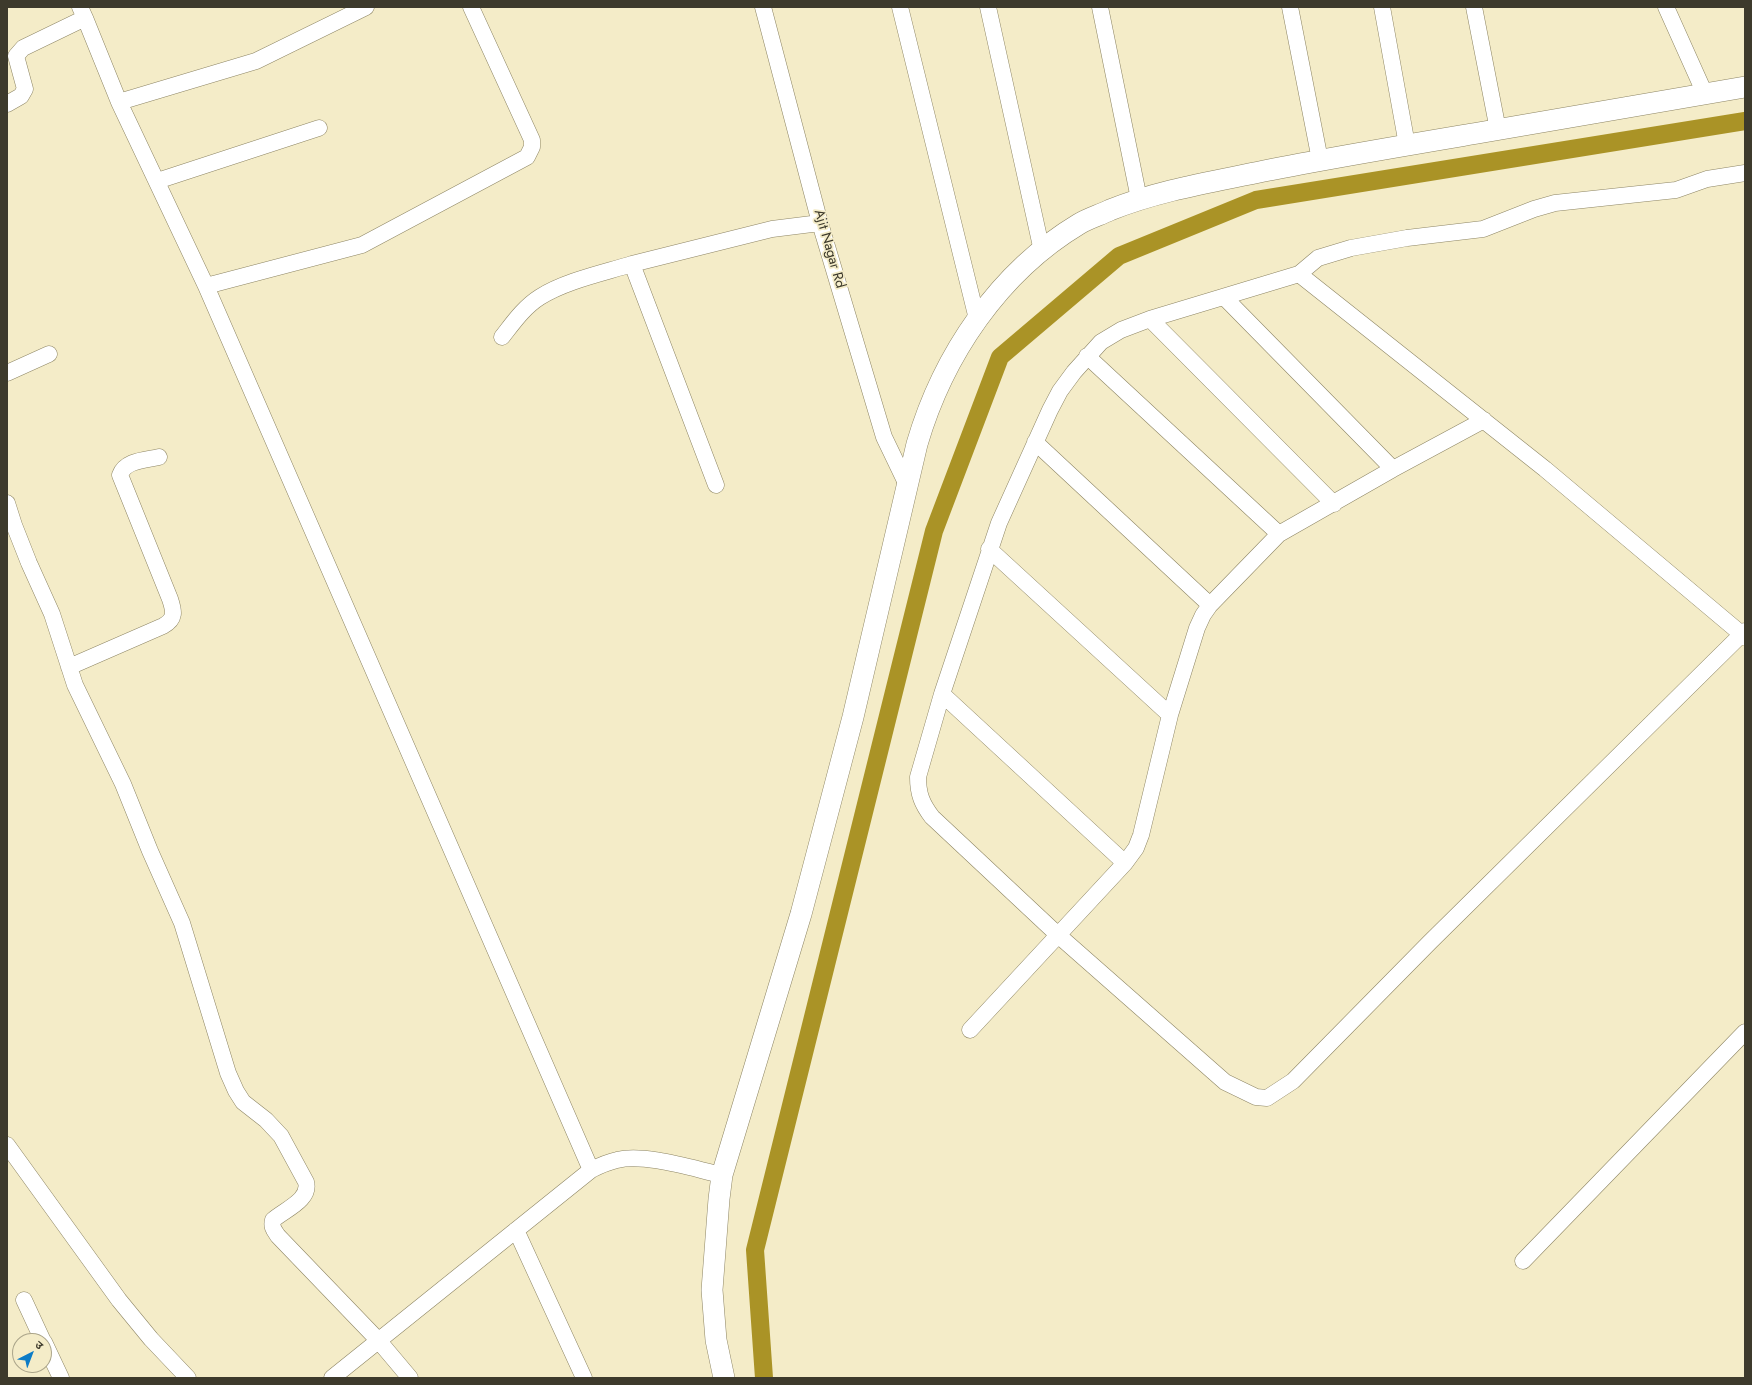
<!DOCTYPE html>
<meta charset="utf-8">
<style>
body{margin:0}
#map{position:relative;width:1752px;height:1385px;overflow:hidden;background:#f4ecc8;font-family:Jost,"Noto Sans Devanagari",sans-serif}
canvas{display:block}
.frame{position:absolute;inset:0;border:8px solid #3d3a2c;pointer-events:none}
.north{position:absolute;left:12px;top:1333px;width:40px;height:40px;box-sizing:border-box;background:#f4ecc8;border:1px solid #aba58a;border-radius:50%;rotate:42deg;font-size:11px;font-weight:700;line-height:16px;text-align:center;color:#3d3a2c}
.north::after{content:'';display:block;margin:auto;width:14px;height:18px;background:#0d7cc6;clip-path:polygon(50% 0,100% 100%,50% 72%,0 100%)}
</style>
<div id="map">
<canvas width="1752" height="1385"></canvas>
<div class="frame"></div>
<div class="north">उ</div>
</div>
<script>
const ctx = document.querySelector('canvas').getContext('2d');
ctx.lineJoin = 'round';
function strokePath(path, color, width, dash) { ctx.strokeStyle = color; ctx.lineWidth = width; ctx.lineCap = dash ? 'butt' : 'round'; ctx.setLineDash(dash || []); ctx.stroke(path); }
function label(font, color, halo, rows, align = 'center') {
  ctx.font = font + ' Jost,sans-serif'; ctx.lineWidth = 3.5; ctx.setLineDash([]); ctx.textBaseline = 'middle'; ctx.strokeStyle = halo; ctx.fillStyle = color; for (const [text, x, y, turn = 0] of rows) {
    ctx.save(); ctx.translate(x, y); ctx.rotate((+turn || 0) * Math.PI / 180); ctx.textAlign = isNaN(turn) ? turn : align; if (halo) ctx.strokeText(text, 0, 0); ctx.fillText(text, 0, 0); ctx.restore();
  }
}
strokePath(new Path2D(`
 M764,1378L755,1250L934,531L1000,357L1119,256L1256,200L1745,121`), '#aa9326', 18);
const minor = new Path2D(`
 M763,7L820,223L884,437L908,487
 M900,7L977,319
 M988,7L1042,251
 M1100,7L1139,199
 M1290,7L1320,160
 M1382,7L1407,145
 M1474,7L1498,130
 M1666,7L1705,94
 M85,18L119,102L206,286L591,1170
 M119,102L256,61L366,7
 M7,104L21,96L25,89L16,56L23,48L85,18L80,7
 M1745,173L1707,179L1676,190L1555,203L1534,209L1483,229L1407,238L1351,248L1318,258L1299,274L1150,319L1121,330L1101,342L1074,372L1060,391L1050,410L999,523L942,694L918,777C918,794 922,804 932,817L1058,935L1225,1082L1256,1097L1267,1098L1293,1081L1430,942L1745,631
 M157,181L319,128
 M1299,274L1545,469L1745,637
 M206,286L362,245L527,157L532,147V140L471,7
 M1224,297L1393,469
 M1150,319L1334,504
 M502,337C513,323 524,307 540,297C565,281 603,273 632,264
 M1087,356L1279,534
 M7,373L49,354
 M1035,442L1210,605
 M716,485L632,264L772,229L820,223
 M7,503L14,525L29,563L52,614L75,685L123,784L150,851L182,923L228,1073L236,1091L243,1102L266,1120L281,1136L306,1182C311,1200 284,1210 273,1220C271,1227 274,1230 278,1236L378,1340L410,1378
 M989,549L1170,715
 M69,667L163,626C176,619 174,611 170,599L120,475C125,460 146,460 159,457
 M942,694L1125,863
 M970,1030L1125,863L1136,848L1141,835L1170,715L1197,628L1203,615L1210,605L1279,534L1393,469L1484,420
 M7,1145L119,1300L151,1339L188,1378
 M516,1230L584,1378
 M1523,1261L1745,1032
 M24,1300L43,1341
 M44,1342L61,1378
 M332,1378L591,1170C599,1166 608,1162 617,1160C645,1153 694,1169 722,1175`);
const tertiary = new Path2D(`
 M724,1378L716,1340L712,1290L719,1199L722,1175L801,914L853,717L917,444C943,355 999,272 1079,224C1089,218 1100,215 1110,210C1160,190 1212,182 1264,171C1335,157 1407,145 1478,133C1567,118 1656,102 1745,87`);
strokePath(minor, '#8d8564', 17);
strokePath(tertiary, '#8d8564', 22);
strokePath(minor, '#fff', 16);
strokePath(tertiary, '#fff', 21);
label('14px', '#3d3a2c', '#f4ecc8', [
 ["Ajit Nagar Rd",829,249,74]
]);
</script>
